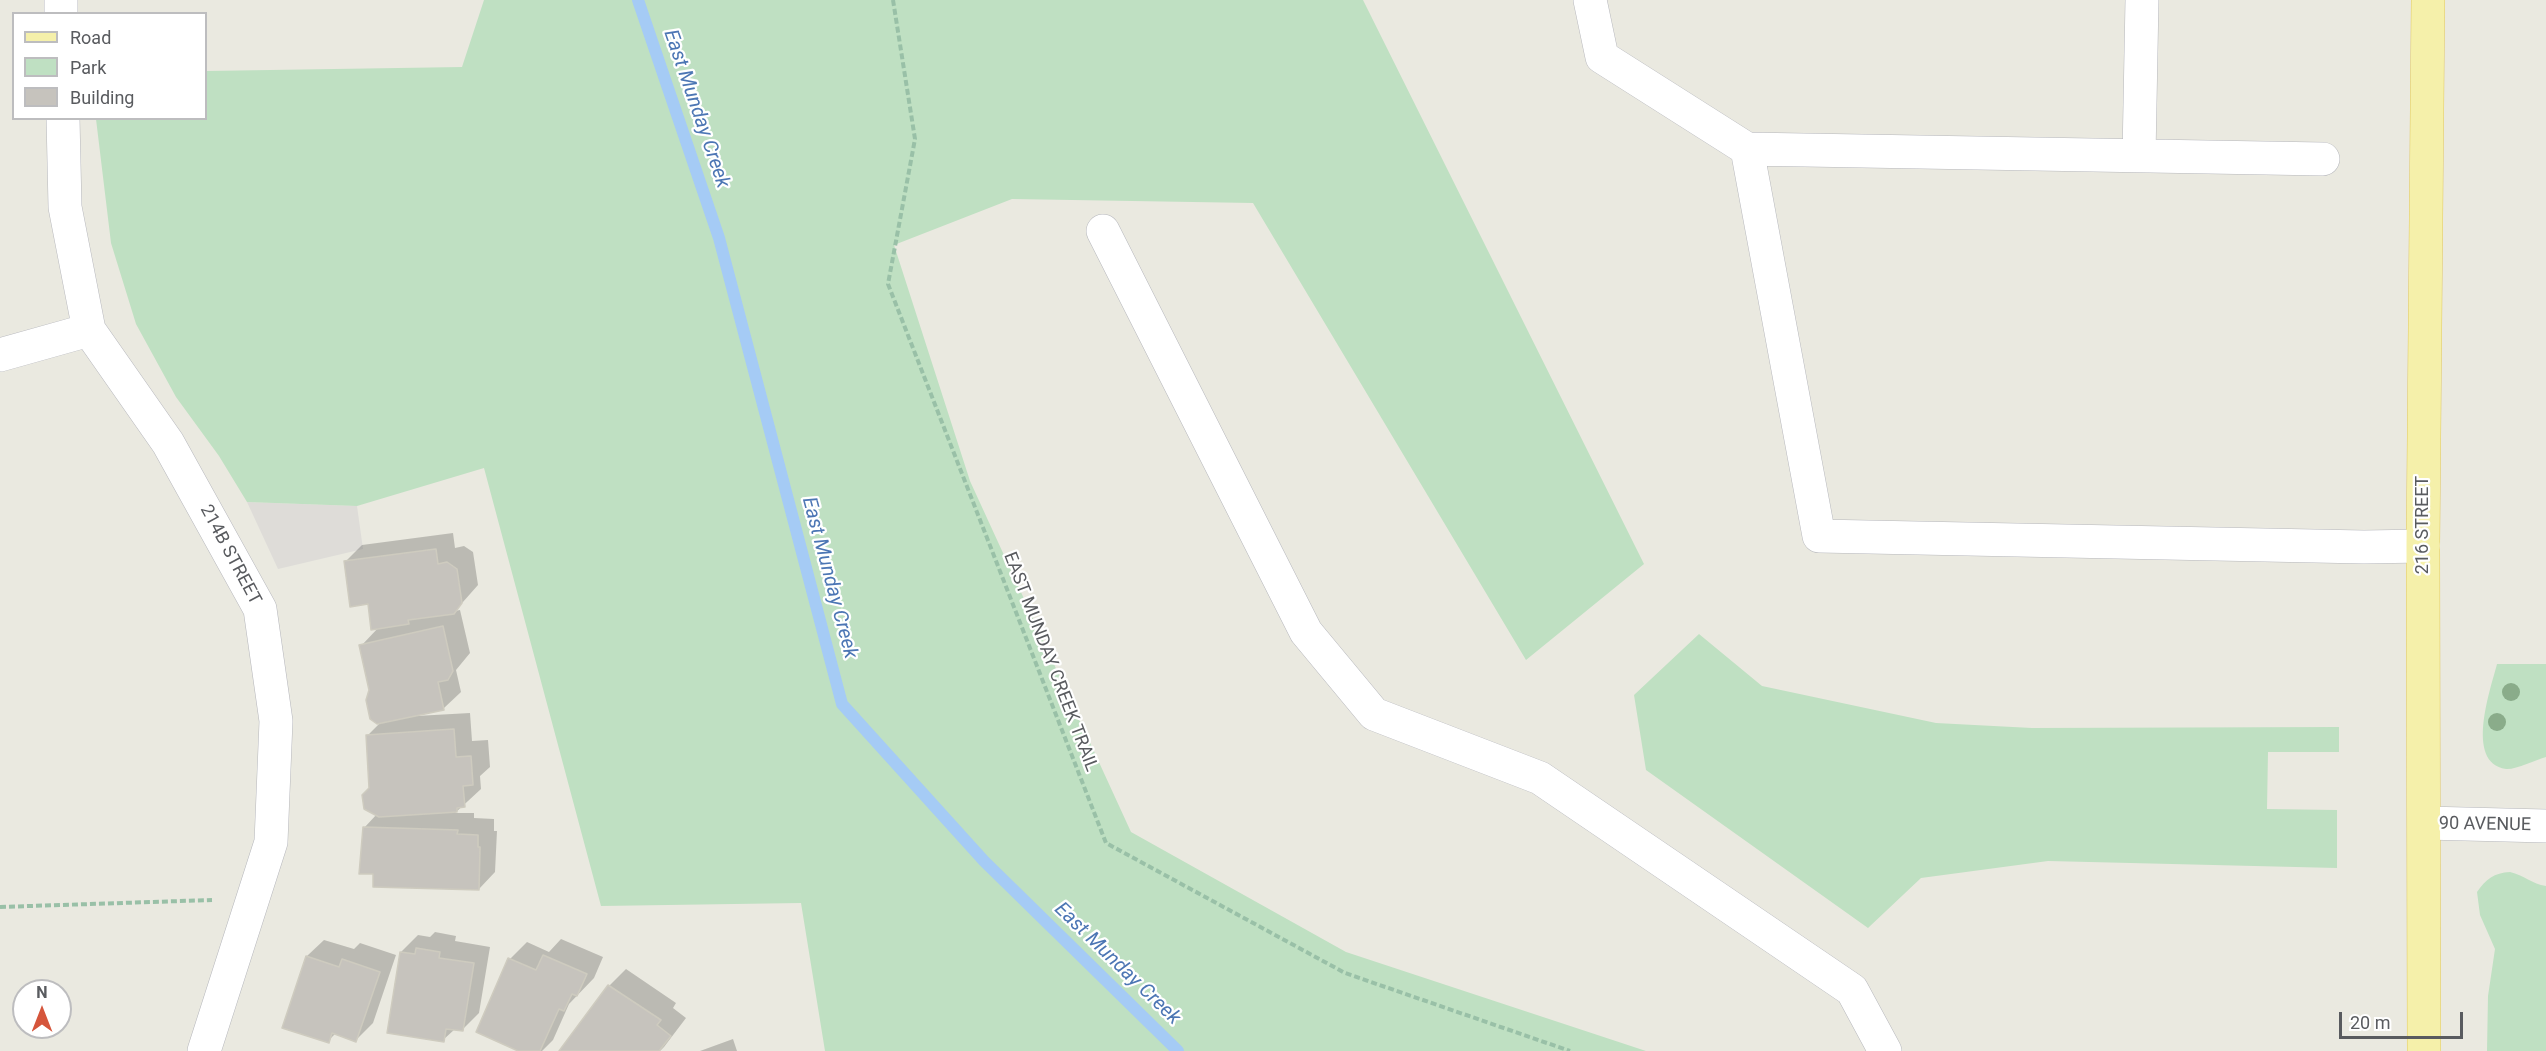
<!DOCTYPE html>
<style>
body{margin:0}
#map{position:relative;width:2546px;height:1051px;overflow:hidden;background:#eae9e0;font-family:Roboto,sans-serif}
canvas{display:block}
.legend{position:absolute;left:12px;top:12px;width:195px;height:108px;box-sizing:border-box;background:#fff;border:2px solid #bdbdbf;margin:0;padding:8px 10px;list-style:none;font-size:18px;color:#595b5f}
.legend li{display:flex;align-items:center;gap:12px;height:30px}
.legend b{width:30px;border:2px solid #bdbdbf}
.north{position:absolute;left:12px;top:979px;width:60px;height:60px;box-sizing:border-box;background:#fff;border:2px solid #bdbdbf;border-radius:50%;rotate:0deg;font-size:16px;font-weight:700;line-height:24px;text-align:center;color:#595b5f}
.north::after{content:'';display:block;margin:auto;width:21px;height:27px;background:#d5553b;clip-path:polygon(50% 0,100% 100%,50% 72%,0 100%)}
.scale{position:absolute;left:2339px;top:1012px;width:124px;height:27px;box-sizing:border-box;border:3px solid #595b5f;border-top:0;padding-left:8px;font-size:18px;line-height:21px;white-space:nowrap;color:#595b5f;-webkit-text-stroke:4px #fff;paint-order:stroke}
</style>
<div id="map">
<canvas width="2546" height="1051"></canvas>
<ul class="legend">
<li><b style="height:8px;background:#f5f0aa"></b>Road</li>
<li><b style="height:16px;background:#bfe0c2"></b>Park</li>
<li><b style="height:16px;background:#c6c3bd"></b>Building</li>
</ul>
<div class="north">N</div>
<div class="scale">20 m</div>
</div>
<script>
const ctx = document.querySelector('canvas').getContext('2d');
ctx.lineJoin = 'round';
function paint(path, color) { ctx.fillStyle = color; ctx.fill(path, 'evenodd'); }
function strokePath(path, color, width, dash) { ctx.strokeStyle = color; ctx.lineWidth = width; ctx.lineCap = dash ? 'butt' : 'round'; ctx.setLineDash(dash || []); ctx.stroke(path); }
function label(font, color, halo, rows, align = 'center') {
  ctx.font = font + ' Roboto,sans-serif'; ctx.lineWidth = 4.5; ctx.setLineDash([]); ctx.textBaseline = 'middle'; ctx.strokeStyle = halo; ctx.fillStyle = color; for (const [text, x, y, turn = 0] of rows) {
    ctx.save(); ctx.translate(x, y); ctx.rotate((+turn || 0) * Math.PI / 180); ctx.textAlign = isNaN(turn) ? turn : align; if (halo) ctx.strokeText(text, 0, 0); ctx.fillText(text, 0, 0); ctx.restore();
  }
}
paint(new Path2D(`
 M247,502L357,506L363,549L278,569Z`), '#dedcd8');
paint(new Path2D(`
 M484,0H1363L1644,564L1526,660L1253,203L1012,199L894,245L970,481L1131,832L1346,952L1646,1051H825L801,903L601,906L484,468L357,506L247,502L219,456L176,397L136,324L111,243L96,119L206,118V71L462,67Z
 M1699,634L1762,686L1936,723L2032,728L2339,727V752H2268L2267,809L2337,810V868L2048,861L1921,878L1868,928L1646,770L1634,695Z
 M2497,664H2546V757C2536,760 2515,770 2506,769C2464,763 2491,688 2497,664Z
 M2510,872C2524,875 2532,884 2546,886V1051H2487L2488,996L2495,949L2480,915L2477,892C2486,879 2494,873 2510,872Z`), '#bfe0c2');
paint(new Path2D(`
 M453,533L455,548L464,546L473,552L478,585L455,611L460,610L470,653L456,670L461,692L444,708L416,714V716L470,713L472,741L488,740L490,767L480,776L481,789L455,813H474V818L494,819V831H497L495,872L479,889L375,873L364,828L377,814L371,789L368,735L379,724L372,718L371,690L361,646L379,627L369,603L345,562L362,545Z
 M435,932L456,936L455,941L490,947L479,1013L462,1030L455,1029L443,1040L401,952L418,935L430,937Z
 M561,939L603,957L594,978L569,1004L553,1040L542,1051H522L477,1031L510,959L527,942L549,952Z
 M324,940L354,949L360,943L396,955L373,1023L356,1040L336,1033L328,1041L307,956Z
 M626,969L676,1003L673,1008L686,1018L664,1047L660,1051H561L609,986Z
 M733,1039L737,1051H700Z`), '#0003');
strokePath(new Path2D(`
 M638,0L719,238L842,704L984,861L1178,1051`), '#a5cbf5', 12);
const building = new Path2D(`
 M436,549L438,564L447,562L457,569L462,603L454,614L408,620L409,624L371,630L368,604L350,607L344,561Z
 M443,626L453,671L448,680L438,682L444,710L377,724L370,719L366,700L369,690L359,645Z
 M454,729L456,757L471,756L473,785L463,786L465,807L457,808V812L379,817L364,809L362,795L369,788L366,735Z
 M363,827L458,830L457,834L478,835V847H480L479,890L373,887V874H359Z
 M416,948L440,952L439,958L474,963L463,1031L446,1029L444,1042L387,1033L400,952L415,954Z
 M543,955L587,974L577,996L572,994L564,1011L559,1009L540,1051H518L476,1032L508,958L536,970Z
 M306,956L339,967L342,959L380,972L356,1042L332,1033L329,1043L282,1028Z
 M608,985L661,1020L657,1025L671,1036L659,1051H559Z`);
paint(building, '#c6c3bd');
strokePath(building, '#cecbbf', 1.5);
const minor = new Path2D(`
 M61,0V14
 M1590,0L1602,57L1747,149L1819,536L2364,547L2423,546
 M63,118L65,207L89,330L168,443L260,609L276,721L271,842L204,1051
 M1747,149L2323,159
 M2139,156L2142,0
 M1103,231L1306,632L1374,714L1540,778L1852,990L1885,1051
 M0,355L89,330
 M2425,823L2546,826`);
const major = new Path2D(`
 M2424,1051L2423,546L2428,0`);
strokePath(minor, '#b6b7bc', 34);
strokePath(major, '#e1c863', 34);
strokePath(new Path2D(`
 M893,0L915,139L888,284L1106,843L1345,973L1570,1051
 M0,907L212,900`), '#99c0a7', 4, [6, 3]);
strokePath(minor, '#fff', 33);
strokePath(major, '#f5f0aa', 33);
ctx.fillStyle = '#8aac8a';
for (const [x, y] of [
 [2511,692],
 [2497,722]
]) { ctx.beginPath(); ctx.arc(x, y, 9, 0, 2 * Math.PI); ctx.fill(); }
label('18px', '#595b5f', '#fff', [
 ["216 STREET",2423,525,-90],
 ["214B STREET",230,555,62],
 ["EAST MUNDAY CREEK TRAIL",1050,662,69],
 ["90 AVENUE",2485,825,1]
]);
label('italic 20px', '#4c76b4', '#fff', [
 ["East Munday Creek",696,109,71],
 ["East Munday Creek",829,578,75],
 ["East Munday Creek",1117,964,44]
]);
</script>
